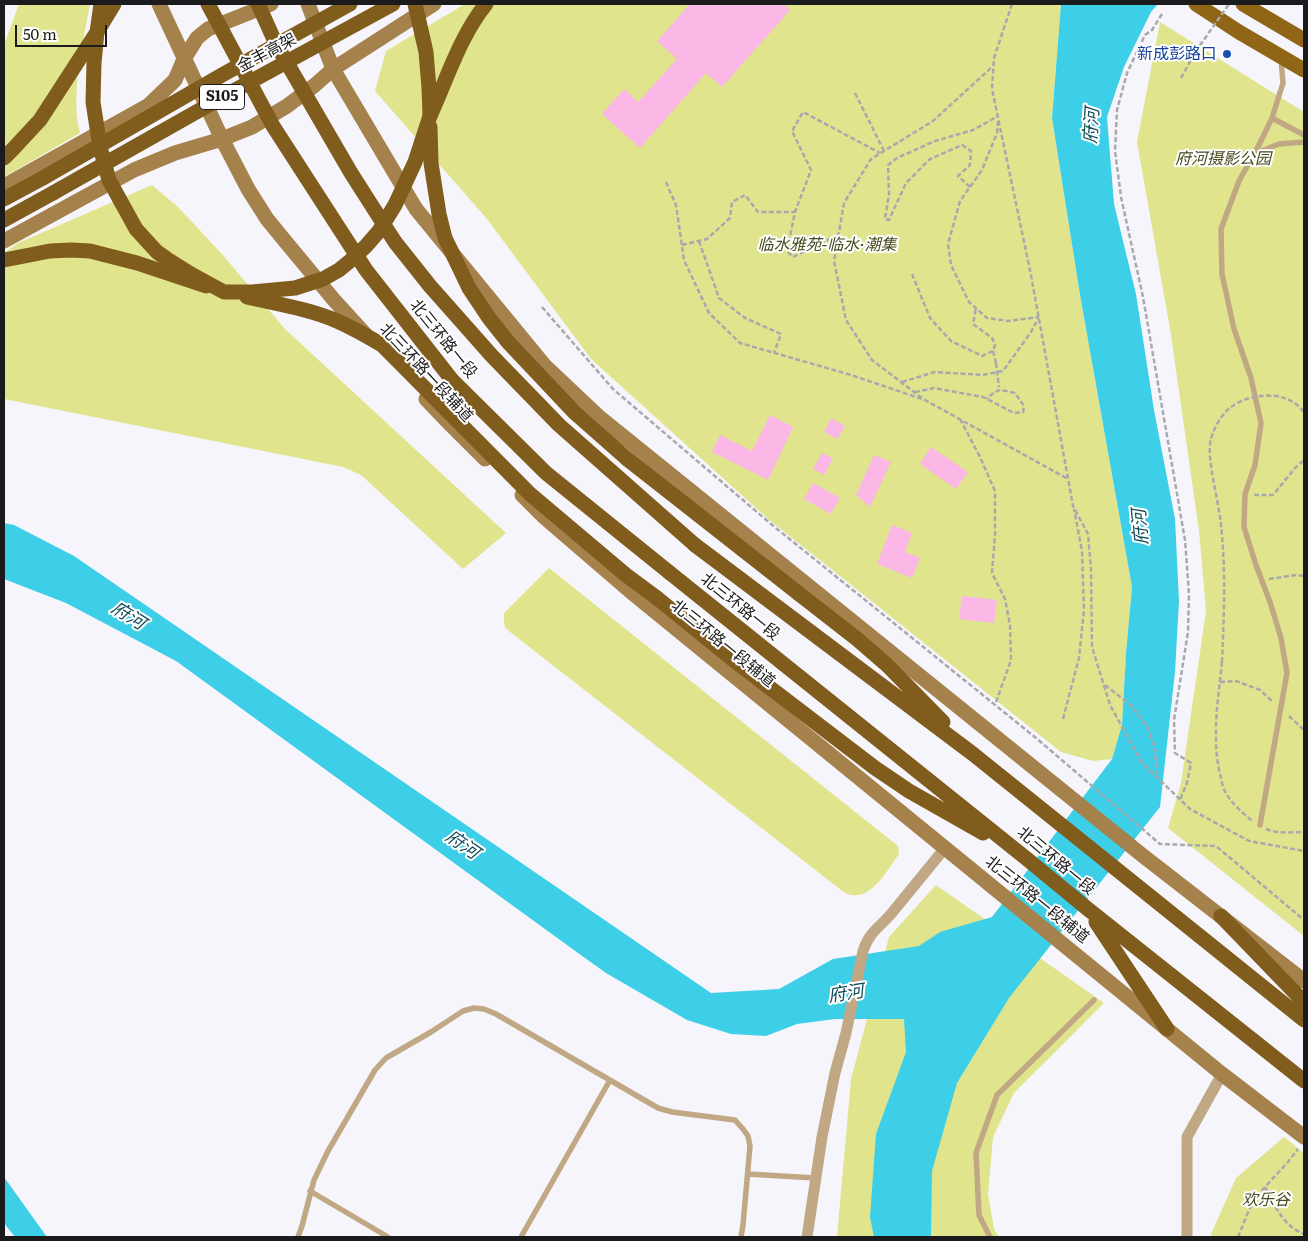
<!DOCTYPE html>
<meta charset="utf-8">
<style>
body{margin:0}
#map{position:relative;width:1308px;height:1241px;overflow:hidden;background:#f6f5fb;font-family:Literata,serif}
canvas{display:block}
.frame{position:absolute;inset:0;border:5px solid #1b1b1d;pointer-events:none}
.scale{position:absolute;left:15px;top:25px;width:92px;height:22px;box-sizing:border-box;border:2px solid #1b1b1d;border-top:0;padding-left:6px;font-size:15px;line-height:18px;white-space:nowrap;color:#1b1b1d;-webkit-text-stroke:4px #fff;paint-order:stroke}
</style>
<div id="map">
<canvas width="1308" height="1241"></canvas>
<div class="frame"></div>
<div class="scale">50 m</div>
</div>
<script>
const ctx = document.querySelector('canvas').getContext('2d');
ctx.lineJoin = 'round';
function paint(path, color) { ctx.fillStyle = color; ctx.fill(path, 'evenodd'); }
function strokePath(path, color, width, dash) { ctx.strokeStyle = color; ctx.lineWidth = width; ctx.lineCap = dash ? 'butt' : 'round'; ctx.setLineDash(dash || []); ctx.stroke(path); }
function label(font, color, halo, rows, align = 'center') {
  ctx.font = font + ' Literata,"Noto Sans SC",serif'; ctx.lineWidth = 4; ctx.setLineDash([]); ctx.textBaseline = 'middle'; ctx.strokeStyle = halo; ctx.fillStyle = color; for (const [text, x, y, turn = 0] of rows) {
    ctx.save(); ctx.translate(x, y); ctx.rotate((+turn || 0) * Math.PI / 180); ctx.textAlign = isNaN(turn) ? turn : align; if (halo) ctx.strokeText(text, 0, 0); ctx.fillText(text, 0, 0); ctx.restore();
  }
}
paint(new Path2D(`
 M19,4H90C83,43 70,94 80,133L4,177V45Z
 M465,4H1061L1052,118L1080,295L1132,587L1126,653L1122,725L1112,759L1093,761L1061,752L767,518L591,359L487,219L375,91L386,51Z
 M1160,22L1304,112V936L1168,828L1181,783L1206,611L1199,530L1170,329L1137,142Z
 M152,185L178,207L222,254L285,329L506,533L463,569L361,475L343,467L4,399V253L18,243Z
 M549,568L898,846L899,854C888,869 873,898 852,895C848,895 844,892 841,890L505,628L504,622V613Z
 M936,885L1104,1003L1014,1093L993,1137L988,1194L994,1229L999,1237H837L851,1079L889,937Z
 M1284,1137L1304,1153V1237H1211V1234L1236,1178Z`), '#e0e58d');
paint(new Path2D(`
 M1061,4H1158L1151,12L1124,67L1107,117L1114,204L1136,294L1154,410L1175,519L1179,601L1175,672L1160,807L1009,998L957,1083L932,1171L931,1237H874L870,1217L876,1134L906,1052L904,1019H835L797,1024L766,1036L731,1034L687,1020L606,973L578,953L176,661L66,603L4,579V523L14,525L74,556L711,993L779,989L833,959L919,946L940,932L992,917L1112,759L1122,725L1126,653L1132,587L1080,295L1052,118Z
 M4,1177L47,1237H15L4,1223Z`), '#3ecfe8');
paint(new Path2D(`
 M690,4H783L790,10L722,87L706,73L640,148L602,114L624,89L638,102L677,59L657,41Z
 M770,415L793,427L768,480L712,452L720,435L752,451Z
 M831,418L845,426L837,439L824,432Z
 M931,447L968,472L956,489L920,464Z
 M822,453L833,458L824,475L813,469Z
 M874,455L891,462L870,507L856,495Z
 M813,483L840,498L831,514L804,499Z
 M892,525L912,533L905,552L920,558L912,578L877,564Z
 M962,596L997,600L994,623L959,619Z`), '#fbb7e6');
strokePath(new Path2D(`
 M1012,4L994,58L992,89L1031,275L1073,506L1088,534L1091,569L1092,647L1110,705L1142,763L1190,809L1249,841L1304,851
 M1162,14L1152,30L1145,35L1127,73L1117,110L1115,151L1121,197L1143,297L1185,540L1189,594L1188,632L1174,720L1175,753L1191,763L1187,783L1180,800
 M855,93L884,151
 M998,121L997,133L982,170L960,201L948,244L951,265L969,302L987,318L1008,321L1039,317
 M666,182L676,205L684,260L709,313L740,343L851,375L925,400L1068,479
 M970,187L958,176L970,165L971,151L962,145L930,159L906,183L889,220L885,219L889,194L888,165L897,158L935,141L973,130L998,116
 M838,235L793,257L787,251L795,212L811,170L792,131L803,112L880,153
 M699,241L719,298L745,318L781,334L774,353
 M682,245L707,239L730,218L732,202L745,195L758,212H795
 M912,274L930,318L951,341L982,356L993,351L995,345L992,338L973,324L976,308
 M542,307L613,389L771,524L1036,738L1160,844L1216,846L1304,920
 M993,351L996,363
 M902,382L935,372L983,375L1003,371L1031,332L1038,319
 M915,392L934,388L983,397L987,399L1014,413L1023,412L1024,406L1015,393C1000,390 998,387 987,399
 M922,398L872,360L846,320L834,261L844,203L871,159L933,121L992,67
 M960,419L980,457L995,491V535L992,573L1005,599L1010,625L1011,660L995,705
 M1254,495H1273L1295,468L1304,460
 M1269,579L1296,575L1304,576
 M1222,662C1218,700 1211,741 1221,778C1222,783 1223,789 1226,793C1232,804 1243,813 1252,821
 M1220,682L1236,681L1260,690L1273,702
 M1105,685L1132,706L1148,728L1155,749L1157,777
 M1289,716L1304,730
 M1063,719L1079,658L1084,610L1082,551L1074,509
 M1266,829C1277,834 1292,832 1304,832
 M1265,1187C1275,1206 1283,1226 1304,1234
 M1238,1237L1253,1200L1288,1162L1298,1149`), '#a9a9ad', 2.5, [5, 2.5]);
strokePath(new Path2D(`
 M1272,118L1304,135
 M1254,154L1279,144L1304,142
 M1260,825L1287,673L1281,638L1270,602L1256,565L1244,527L1245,494L1255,465L1261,423L1251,378L1234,329L1222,274L1221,229L1239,181L1259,145L1272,118L1283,83L1281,59
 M748,1174L815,1178
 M310,1191L388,1237
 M298,1237L302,1226L314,1180L328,1151L375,1070L386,1058L431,1032L463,1011L474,1008L484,1009L496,1014L658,1108L672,1112L735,1120L743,1129L748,1136L750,1146L743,1225L741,1237
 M521,1237L610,1080
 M990,1237L979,1215L976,1153L997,1095L1094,1000`), '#c0a885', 5.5);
strokePath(new Path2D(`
 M807,1237L822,1137L835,1073L846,1033L863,951C870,931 878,929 891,914C909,892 927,870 945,848
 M1187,1237V1137L1222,1074`), '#c0a885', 11);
strokePath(new Path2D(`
 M159,4L222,139L248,189L267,219L285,241L334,300L366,335
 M308,4L333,69L416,209L545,366L598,416L1142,855L1304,981
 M4,186L149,105L175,80L184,59L197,38L208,29L271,4
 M4,241L134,170L175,153L222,139L252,127L287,106L315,85L333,69L434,4
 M426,399L450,424L485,459
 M522,495L543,516L636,596L1222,1074L1304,1137`), '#a5814b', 15);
strokePath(new Path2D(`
 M1196,4L1239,32L1304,70
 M1243,4L1304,40`), '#906516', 15);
strokePath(new Path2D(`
 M430,116C447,79 460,36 486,4
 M4,158L13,149L40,120L97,32L101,4
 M4,199L43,178
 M4,220L53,193
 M4,260L50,251L71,250L90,251L137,263L206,286
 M695,545L973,754L1304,1020
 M670,573L1027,859L1089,910L1304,1081
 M798,593L857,639L887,665L943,722
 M657,598L731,658L875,768L909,791L983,833
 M1221,916L1304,1002
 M1096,922L1167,1029`), '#805c1d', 15);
strokePath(new Path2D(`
 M1181,78L1196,51L1229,4
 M996,363L999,387
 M1222,662C1224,617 1226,571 1221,525C1219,508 1215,490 1212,473C1211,464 1209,455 1210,446C1210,434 1221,414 1231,407C1247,395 1275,391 1293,402C1297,404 1301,409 1304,412`), '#a9a9ad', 2.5, [5, 2.5]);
strokePath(new Path2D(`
 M114,4L97,32L94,63L93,102L100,147L109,180L136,229L157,252L167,259L191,274L224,292H252L295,288L323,279L339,270L350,261L366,246L379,231L395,205L415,162L430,116L429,88L426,52L415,4
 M208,4L273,126L366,270L452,380L546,473L670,573
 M258,4L276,44L351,173L395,242L430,286L492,356L559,425L695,545
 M430,127L431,163L439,214L445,238L469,288L489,318L508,342L575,413L626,458L798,593
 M43,178L222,75L350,4
 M53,193L237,89L393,4
 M247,297C277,304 309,309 337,321C353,328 367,336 382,345L530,494L626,575L657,598`), '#805c1d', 15);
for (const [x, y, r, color] of [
 [1227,54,5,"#1a4fb4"]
]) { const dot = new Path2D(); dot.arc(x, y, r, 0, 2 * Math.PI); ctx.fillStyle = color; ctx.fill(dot); strokePath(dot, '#fff', 2); }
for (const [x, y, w] of [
 [222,97,45]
]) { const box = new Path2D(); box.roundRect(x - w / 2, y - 12.5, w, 25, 4); ctx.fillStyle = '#fff'; ctx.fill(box); strokePath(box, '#1b1b1d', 1); }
label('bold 15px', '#1b1b1d', null, [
 ["S105",222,97]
]);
label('16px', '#1b1b1d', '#fff', [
 ["金丰高架",267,53,-28],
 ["北三环路一段",443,339,51],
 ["北三环路一段辅道",426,373,47],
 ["北三环路一段",740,607,39],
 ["北三环路一段辅道",723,644,39],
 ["北三环路一段",1056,861,40],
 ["北三环路一段辅道",1037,900,39]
]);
label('16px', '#164399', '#fff', [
 ["新成彭路口",1217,54]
], 'right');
label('italic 16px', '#484a20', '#fff', [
 ["府河摄影公园",1223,159],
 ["临水雅苑-临水·潮集",827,245],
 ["欢乐谷",1266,1200]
]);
label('italic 18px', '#124e59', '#fff', [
 ["府河",1092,126,-86],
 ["府河",1141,527,-95],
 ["府河",128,616,32],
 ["府河",462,845,35],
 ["府河",846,994,-9]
]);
</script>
